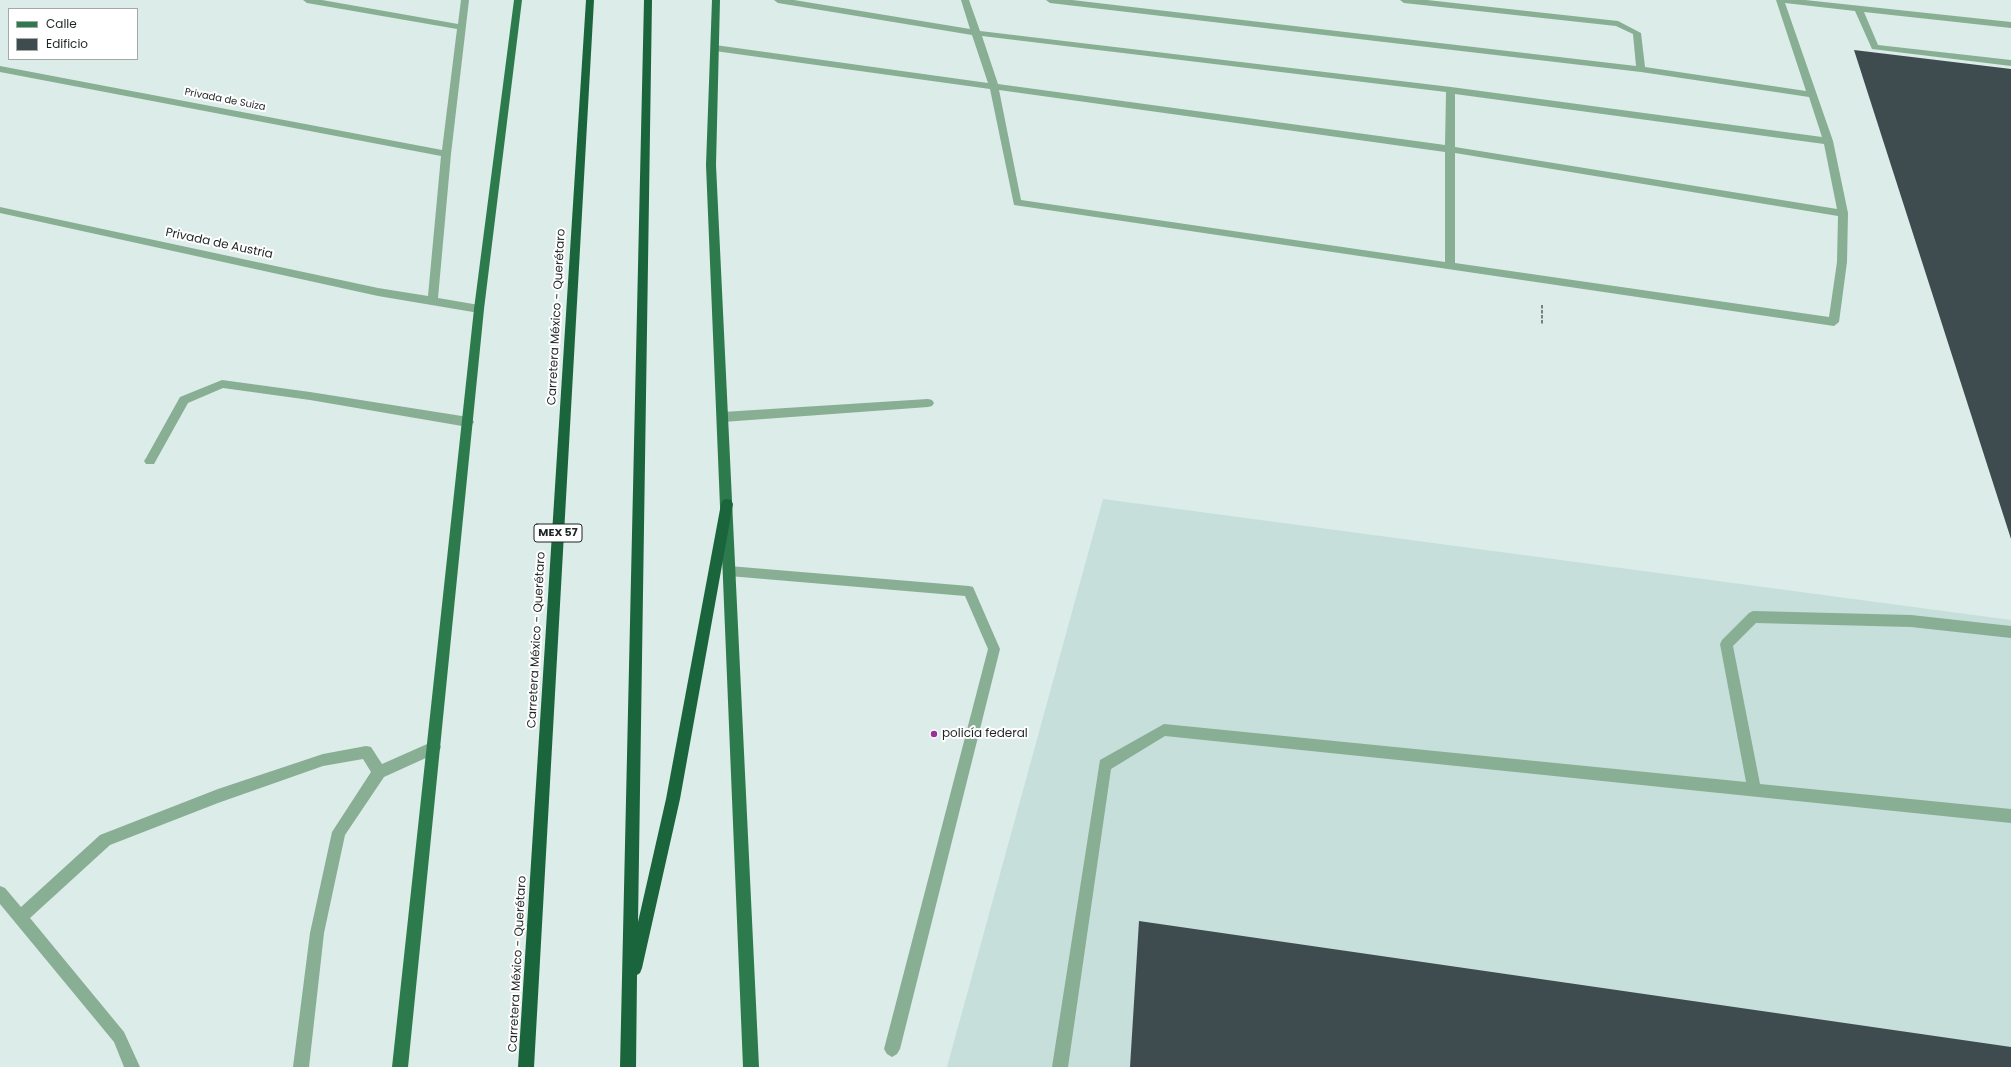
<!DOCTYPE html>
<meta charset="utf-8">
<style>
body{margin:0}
#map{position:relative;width:2011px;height:1067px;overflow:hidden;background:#dbece9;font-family:Poppins,sans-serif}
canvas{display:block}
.legend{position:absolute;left:8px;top:8px;width:130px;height:52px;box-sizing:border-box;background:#fff;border:1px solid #a5a8a7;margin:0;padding:5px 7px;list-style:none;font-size:12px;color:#1f2524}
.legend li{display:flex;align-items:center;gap:8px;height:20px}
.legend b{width:20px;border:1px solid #a5a8a7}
</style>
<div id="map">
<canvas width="2011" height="1067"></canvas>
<ul class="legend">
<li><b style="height:5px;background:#2d7b4c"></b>Calle</li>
<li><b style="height:11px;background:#3e4c4f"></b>Edificio</li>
</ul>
</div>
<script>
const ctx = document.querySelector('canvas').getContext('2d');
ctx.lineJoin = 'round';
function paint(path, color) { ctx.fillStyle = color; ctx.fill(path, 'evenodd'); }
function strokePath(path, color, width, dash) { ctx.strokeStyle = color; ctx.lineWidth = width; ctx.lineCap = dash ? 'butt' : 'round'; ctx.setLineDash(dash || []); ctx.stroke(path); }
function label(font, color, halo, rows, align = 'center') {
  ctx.font = font + ' Poppins,sans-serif'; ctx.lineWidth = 4; ctx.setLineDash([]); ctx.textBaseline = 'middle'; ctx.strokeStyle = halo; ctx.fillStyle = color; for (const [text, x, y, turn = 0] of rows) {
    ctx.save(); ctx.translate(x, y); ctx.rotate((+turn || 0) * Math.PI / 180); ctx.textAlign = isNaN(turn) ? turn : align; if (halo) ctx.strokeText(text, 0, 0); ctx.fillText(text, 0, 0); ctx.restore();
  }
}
paint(new Path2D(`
 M1103,499L2011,620V1067H947Z`), '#c6dfda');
paint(new Path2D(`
 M1854,50L2011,69V539Z
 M1139,921L2011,1047V1067H1130Z`), '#3e4c4f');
strokePath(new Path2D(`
 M1542,305V324`), '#778280', 2, [3.5, 1.5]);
paint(new Path2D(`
 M303,0H322L458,24L461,0H469L451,154L438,298L479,305L484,309L483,312L479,313L378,296L0,213V207L378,288L428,296L441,156L0,72V66L442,150L457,29L307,3Z
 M774,0H794L970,29L961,0H969L980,31L1451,87L1822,137L1809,97L1641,72L1050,3L1046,0H1072L1636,66L1633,34L1616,26L1404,3L1400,0H1427L1618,21L1641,33L1645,67L1806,91L1776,0H1805L2011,22V28L1864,12L1878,45L2011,60V66L1872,49L1855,11L1785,3L1833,141L1848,213L1847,262L1839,322L1834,326L1014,205L990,89L715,51L711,48L715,45L988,83L972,35L778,3ZM982,36L1446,92L1445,145L998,84ZM999,90L1445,152V262L1021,200ZM1455,94L1824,144L1837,209L1455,147ZM1455,153L1838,216L1837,262L1829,317L1455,263Z
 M222,380L310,392L468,417L472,419L474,422L472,425L468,427L310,400L223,388L188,403L154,464H146L144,461L146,458L180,397Z
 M928,399L932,400L934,403L932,406L928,407L723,422L719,420L717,417L719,414L723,412Z
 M729,566L969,586L973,587L1000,649L900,1049L897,1054L892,1057L887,1054L884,1049L988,649L965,596L729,576L725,575L723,571L725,567Z
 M1753,611L1911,615L2011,626V638L1911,627L1756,623L1733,646L1760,784L2011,809V823L1165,736L1111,769L1068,1067H1052L1100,760L1164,724L1746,782L1720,644L1722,640L1749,613Z
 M434,741L439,742L441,747L439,752L384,777L345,835L324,933L309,1067H293L310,933L332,832L371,772L363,759L323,766L218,803L110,845L30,918L124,1032L140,1067H124L114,1042L0,904V886L5,888L21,907L100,835L218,789L323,754L366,746L371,747L382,764Z`), '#88ae93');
paint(new Path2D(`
 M514,0H522L484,309L408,1067H392L474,309Z
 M712,0H720L716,165L759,1067H743L706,165Z`), '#2d7b4c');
paint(new Path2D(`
 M586,0H594L534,1067H518Z
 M644,0H652L638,922L666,799L721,504L723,500L727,499L731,500L733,504L680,799L642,968L640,973L637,975L636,1067H620Z`), '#1a653b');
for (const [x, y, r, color] of [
 [934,734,4,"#9b3396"]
]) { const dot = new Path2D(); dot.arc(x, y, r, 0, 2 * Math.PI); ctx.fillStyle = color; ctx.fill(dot); strokePath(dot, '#fff', 1.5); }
label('10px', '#1f2524', '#fff', [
 ["Privada de Suiza",225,100,11]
]);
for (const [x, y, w] of [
 [558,533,48]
]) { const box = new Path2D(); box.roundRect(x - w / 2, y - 9, w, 18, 3); ctx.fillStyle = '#fff'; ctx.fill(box); strokePath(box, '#1f2524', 1); }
label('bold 11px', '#1f2524', null, [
 ["MEX 57",558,533]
]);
label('12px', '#1f2524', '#fff', [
 ["Privada de Austria",219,244,12],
 ["Carretera México - Querétaro",557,317,-87],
 ["Carretera México - Querétaro",537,640,-87],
 ["Carretera México - Querétaro",518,964,-87]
]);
label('12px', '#1f2524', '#fff', [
 ["policía federal",942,734]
], 'left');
</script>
